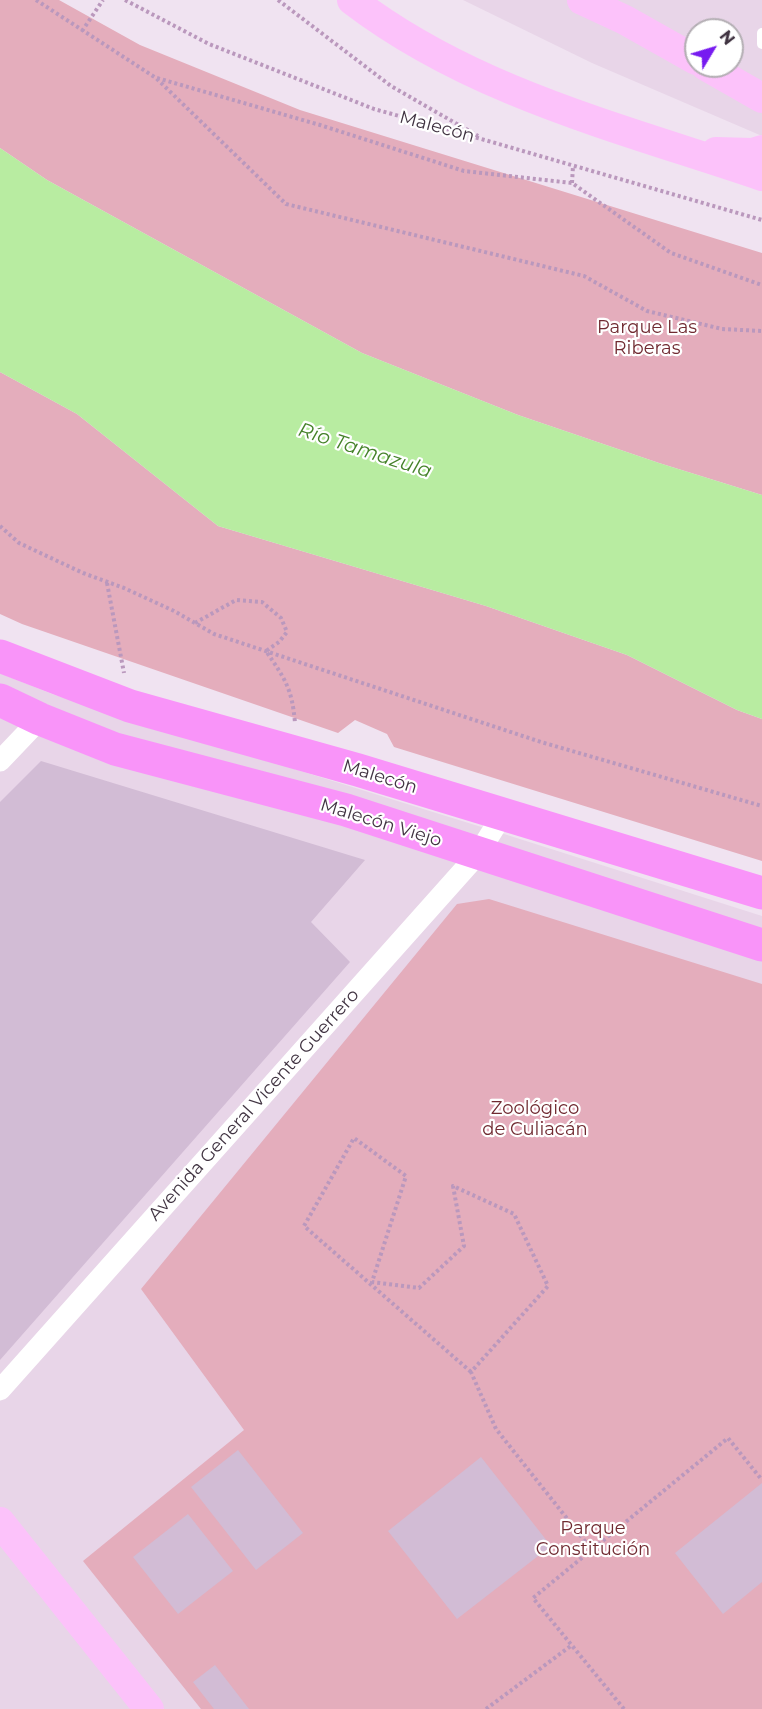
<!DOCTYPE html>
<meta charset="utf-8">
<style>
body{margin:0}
#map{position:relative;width:762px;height:1709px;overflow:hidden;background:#f0e3f1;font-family:Montserrat,sans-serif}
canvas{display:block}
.north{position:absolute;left:684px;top:18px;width:60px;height:60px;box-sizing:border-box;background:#fff;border:2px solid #b3aeb3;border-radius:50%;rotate:52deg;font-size:16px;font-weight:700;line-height:24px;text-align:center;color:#413442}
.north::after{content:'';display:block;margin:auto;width:21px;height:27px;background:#771bf0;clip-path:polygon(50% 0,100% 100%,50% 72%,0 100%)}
</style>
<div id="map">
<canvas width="762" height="1709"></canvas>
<div class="north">N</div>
</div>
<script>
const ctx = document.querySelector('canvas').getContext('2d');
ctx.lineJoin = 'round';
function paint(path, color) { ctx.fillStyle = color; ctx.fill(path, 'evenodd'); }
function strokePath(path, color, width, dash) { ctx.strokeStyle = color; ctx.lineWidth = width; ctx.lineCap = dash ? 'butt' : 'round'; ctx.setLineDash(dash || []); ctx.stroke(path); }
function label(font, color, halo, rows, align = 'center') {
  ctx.font = font + ' Montserrat,sans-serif'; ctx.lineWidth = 4.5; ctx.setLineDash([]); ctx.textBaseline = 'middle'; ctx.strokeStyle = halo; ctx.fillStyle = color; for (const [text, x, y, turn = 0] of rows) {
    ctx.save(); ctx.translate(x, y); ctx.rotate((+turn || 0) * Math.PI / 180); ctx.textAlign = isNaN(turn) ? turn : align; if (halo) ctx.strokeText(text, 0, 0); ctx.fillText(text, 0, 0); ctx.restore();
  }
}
paint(new Path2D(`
 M463,0H762V136L592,63ZM696,30H732V66H696Z
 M0,673L52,694L504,834L762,916V1709H0Z`), '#e8d5e8');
paint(new Path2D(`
 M0,0H59L140,45L300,110L762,253V495L659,463L518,415L362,353L47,180L0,148Z
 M0,372L77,414L218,526L486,606L627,655L737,710L762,719V861L394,747L387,734L355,720L338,733L22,624L0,614Z
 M489,899L762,984V1709H201L83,1561L244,1430L141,1289L457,904Z`), '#e4adbc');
paint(new Path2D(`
 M0,148L47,180L362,353L518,415L659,463L762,495V719L737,710L627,655L486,606L218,526L77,414L0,372Z`), '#b8eca1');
paint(new Path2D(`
 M41,761L365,860L311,922L350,962L0,1360V802Z
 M238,1450L303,1533L256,1570L191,1487Z
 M481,1457L551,1546L457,1619L388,1531Z
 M762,1483V1582L723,1614L675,1553Z
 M188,1514L233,1571L178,1614L133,1557Z
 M215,1665L249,1709H214L193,1682Z`), '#d2bcd5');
strokePath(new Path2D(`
 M36,0L156,78L286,204L584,276L647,311L722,329L762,331
 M125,0L209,44L374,109L457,132L762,220
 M278,0L391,86L478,136
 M82,31L103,0
 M157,78L320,125L464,171L572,183L671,253L762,285
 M572,183L573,166
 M0,526L19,543L83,573L124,588L174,611L214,634L541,742L762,806
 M107,583L124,673
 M195,623L236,600L262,602L281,618L287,632L279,642L266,651C285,679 292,688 295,723
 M471,1372L304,1226L354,1138L406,1176L372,1282L419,1288L464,1246L453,1186L514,1214L548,1286L471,1372L496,1429L592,1550
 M486,1709L572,1645
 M624,1709L533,1598L728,1438L762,1480`), '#ba98bd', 4, [3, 3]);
strokePath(new Path2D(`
 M762,33V44`), '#fff', 10);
strokePath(new Path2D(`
 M0,761L40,719
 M0,1390L478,854L503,814`), '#fff', 21);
strokePath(new Path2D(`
 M352,0C472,92 621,128 762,176
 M582,0L625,20L696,60
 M706,66L762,98
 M716,152L752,153L762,150
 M0,1522L149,1709`), '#fcc2fa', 30);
strokePath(new Path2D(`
 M0,656L130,706L358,770L762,893
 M0,700L40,719L115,749L346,810L762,945`), '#f994f9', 33);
label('18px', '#413442', '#fff', [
 ["Malecón",437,127,15],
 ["Malecón",380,777,17],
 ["Malecón Viejo",381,823,17],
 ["Avenida General Vicente Guerrero",254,1105,-48]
]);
label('18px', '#702a31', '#fff', [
 ["Parque Las",647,328],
 ["Riberas",647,349],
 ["Zoológico",535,1109],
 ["de Culiacán",535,1130],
 ["Parque",593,1529],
 ["Constitución",593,1550]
]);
label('italic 20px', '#45822a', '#fff', [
 ["Río Tamazula",365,451,18]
]);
</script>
